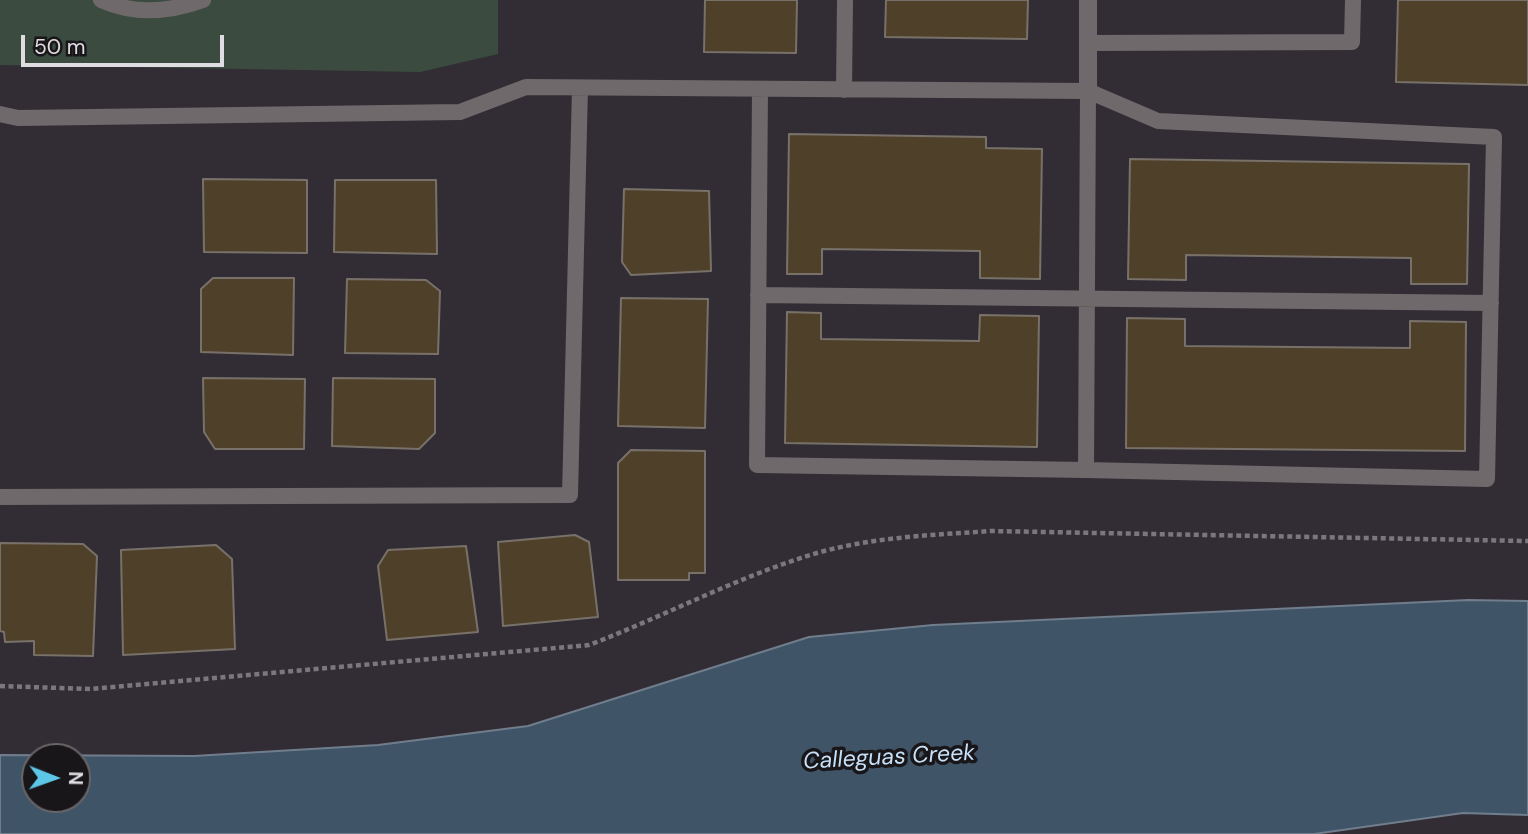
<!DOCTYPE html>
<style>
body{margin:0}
#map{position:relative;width:1528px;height:834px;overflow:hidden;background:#322d34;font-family:"DM Sans",sans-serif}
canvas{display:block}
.north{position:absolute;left:21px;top:743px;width:70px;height:70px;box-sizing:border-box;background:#181619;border:2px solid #686669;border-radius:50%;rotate:91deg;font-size:19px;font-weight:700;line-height:28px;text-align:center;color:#e0dde2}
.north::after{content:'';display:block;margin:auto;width:24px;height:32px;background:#5dc7e8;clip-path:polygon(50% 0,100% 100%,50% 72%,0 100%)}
.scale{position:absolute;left:21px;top:35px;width:203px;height:32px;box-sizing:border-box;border:4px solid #e0dde2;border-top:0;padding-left:9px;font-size:21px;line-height:24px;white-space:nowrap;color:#e0dde2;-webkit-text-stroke:5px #181619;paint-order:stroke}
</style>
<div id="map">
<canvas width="1528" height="834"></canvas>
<div class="north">N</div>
<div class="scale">50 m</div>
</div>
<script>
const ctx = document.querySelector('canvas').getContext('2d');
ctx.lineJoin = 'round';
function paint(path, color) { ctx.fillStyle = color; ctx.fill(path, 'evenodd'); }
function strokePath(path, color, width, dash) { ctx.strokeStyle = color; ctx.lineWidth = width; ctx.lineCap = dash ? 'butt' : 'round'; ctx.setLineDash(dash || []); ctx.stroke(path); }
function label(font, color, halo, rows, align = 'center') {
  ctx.font = font + ' "DM Sans",sans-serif'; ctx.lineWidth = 7; ctx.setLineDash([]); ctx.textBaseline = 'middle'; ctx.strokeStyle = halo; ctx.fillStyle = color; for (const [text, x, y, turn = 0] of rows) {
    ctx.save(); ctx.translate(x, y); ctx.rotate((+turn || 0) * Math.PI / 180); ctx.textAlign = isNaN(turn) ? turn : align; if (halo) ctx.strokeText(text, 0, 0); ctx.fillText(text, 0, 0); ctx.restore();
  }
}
paint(new Path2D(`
 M0,0H498V54L420,72L0,65Z`), '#3b4b3f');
const water = new Path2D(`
 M1468,600L1528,601V815L1463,813L1314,834H0V755L194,756L378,745L528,726L809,637L933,625ZM77,757V799H35V757Z`);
paint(water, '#405467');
strokePath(water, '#707d8c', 2);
const building = new Path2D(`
 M705,0H797L796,53L704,52Z
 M886,0H1028L1027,39L885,37Z
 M1398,0H1528V85L1396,82Z
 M789,134L986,137V148L1042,149L1040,279L980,278V251L822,249V274H787Z
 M1130,159L1469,164L1467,284H1411V258L1186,255V280L1128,279Z
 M203,179L307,180V253L204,252Z
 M335,180H436L437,254L334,252Z
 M624,189L709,191L711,271L631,275L622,262Z
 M213,278H294L293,355L201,352V289Z
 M347,279L426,280L440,291L438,354L345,353Z
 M621,298L708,299L705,428L618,426Z
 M787,312L821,313V339L979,341L980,315L1039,316L1037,447L785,443Z
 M1127,318L1185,319V346L1410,348V321L1466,322L1465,451L1126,448Z
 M203,378L305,379L304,449H215L204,432Z
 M333,378L435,379V433L419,449L332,446Z
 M631,450L705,451V573H689V580H618V463Z
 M575,535L589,542L598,617L503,626L498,542Z
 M0,543L83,544L97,556L93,656L34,655V641L5,642L4,632L0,631Z
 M216,545L232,559L235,649L123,655L121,550Z
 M466,546L478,632L387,640L378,566L388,550Z`);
paint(building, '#4f402a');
strokePath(building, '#787169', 2);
strokePath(new Path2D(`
 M0,686L90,689L589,645C665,616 739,576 817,553C873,537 933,535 991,531L1528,541`), '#7c777e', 4.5, [5, 3.5]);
strokePath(new Path2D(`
 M101,0C134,15 170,12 203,0
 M1087,43L1352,42L1353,0
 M760,89L757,465L1086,470L1088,91
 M844,90L845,0
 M0,114L18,118L460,112L526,87L1088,91L1158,121L1494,137L1487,479L1086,470
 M758,295L1491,303
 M0,497L570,495L580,88`), '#6f696b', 16);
strokePath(new Path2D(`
 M1088,0V91`), '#6f696b', 18);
label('italic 23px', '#c7dff7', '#181619', [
 ["Calleguas Creek",889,758,-3]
]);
</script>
